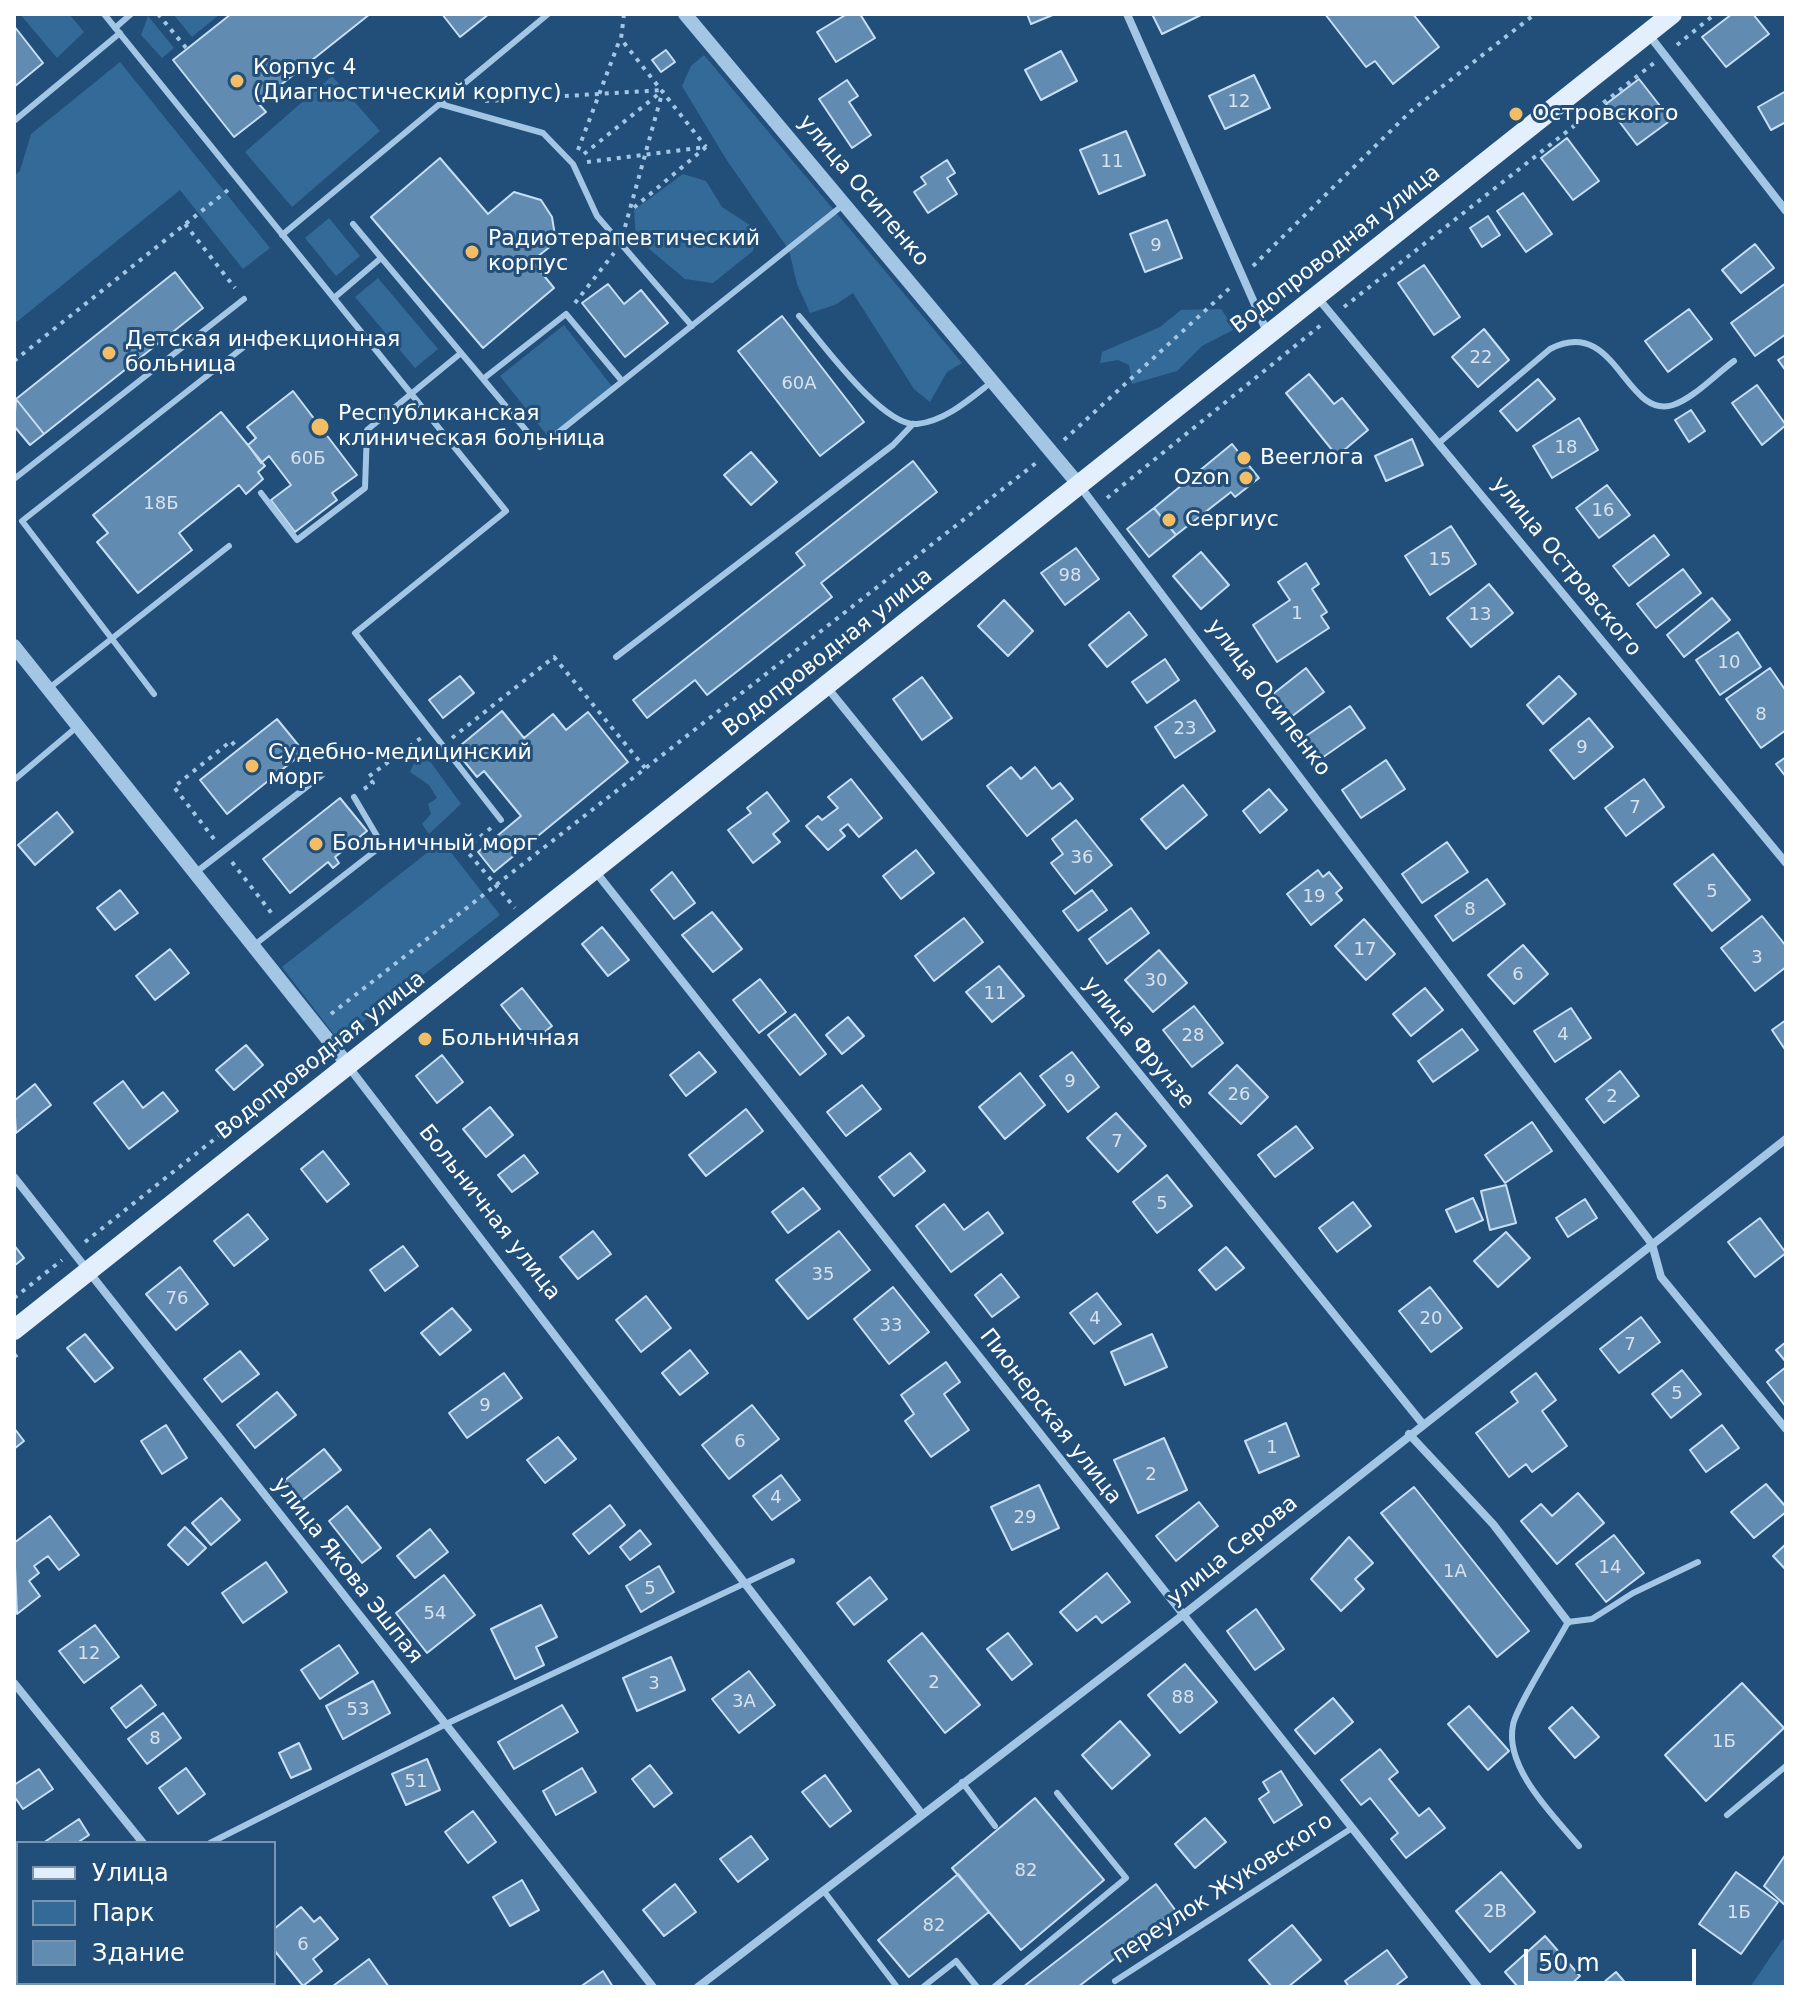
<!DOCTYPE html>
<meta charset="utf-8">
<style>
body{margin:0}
#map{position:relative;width:1800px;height:2001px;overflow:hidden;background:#214f7a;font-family:"DejaVu Sans",sans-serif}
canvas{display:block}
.frame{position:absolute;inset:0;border:16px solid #fff;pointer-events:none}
.legend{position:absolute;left:16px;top:1841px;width:260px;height:144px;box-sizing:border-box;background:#214f7a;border:2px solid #7a95af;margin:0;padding:10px 14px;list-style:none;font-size:24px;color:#fff}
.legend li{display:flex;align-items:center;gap:16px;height:40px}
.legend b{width:40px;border:2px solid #7a95af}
.scale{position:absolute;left:1524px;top:1949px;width:172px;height:36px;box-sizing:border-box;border:4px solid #fff;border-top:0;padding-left:10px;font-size:24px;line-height:28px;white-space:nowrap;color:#fff;-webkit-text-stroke:6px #214f7a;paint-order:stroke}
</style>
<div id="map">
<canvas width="1800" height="2001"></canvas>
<div class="frame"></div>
<ul class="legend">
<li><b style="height:10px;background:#e3effd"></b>Улица</li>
<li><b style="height:22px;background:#346a98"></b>Парк</li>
<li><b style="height:22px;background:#628bb1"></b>Здание</li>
</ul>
<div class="scale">50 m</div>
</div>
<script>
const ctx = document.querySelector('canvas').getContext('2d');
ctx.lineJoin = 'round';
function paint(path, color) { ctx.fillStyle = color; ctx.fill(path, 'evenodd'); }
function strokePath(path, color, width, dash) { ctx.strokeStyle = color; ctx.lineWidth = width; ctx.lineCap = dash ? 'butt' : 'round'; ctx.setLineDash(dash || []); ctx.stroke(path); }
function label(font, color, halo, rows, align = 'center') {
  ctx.font = font + ' "DejaVu Sans",sans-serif'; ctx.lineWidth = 6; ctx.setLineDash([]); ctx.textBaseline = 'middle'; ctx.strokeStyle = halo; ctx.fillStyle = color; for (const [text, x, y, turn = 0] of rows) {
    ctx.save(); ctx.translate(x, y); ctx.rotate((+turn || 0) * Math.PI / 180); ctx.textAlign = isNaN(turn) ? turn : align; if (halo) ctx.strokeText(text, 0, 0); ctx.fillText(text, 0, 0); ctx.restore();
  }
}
paint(new Path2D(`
 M20,14H69L84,32L57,58Z
 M173,14H220L192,37Z
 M148,16L174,48L162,58L141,35Z
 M704,55L962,363L947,372L930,402L914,389L853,293L835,305L810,313L797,284L789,250L726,159L682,86L691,66Z
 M120,62L270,248L243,269L180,190L14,324V176L20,171L31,134Z
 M332,76L380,131L292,207L245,152Z
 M683,174L706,181L722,207L759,231L753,251L713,283L685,279L636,238L634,210Z
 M329,218L360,256L336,276L305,238Z
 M378,278L438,349L415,368L355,297Z
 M1221,309L1235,329L1202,346L1177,371L1132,384L1129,365L1118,360L1100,363L1102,352L1160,327L1181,310Z
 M564,325L614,389L550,439L500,376Z
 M427,757L461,804L429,834L422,824L431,814L428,804L437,798L429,785L410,772L415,761Z
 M442,841L500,915L339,1041L282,967Z
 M1783,1939L1786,1942V1987H1750Z`), '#346a98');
const building = new Path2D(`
 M231,14H370L258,103L266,112L234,137L173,60Z
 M442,14H489L460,37Z
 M847,14H860L875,38L836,62L817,32Z
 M1027,14H1055L1031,24Z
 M1152,14H1203L1162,34Z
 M1325,14H1413L1439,47L1393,84L1375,61L1366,67Z
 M1732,14H1753L1769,34L1726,67L1702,37Z
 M14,26L43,63L14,87Z
 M666,50L675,62L661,72L652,60Z
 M1061,51L1077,81L1041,100L1025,70Z
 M1254,75L1270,108L1225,129L1209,96Z
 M1639,79L1671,120L1637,145L1606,104Z
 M847,80L858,96L849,102L871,135L852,148L819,99Z
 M1786,91V122L1771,130L1758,107Z
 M1126,131L1145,175L1099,194L1080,150Z
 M1567,138L1599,181L1573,200L1541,158Z
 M440,158L488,214L514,192L541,200L552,217L556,242L532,261L554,288L483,348L371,217Z
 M947,160L955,173L947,178L957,194L928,213L914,192L926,184L921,177Z
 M1523,193L1552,234L1526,252L1497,211Z
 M1488,216L1500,235L1482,247L1470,228Z
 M1167,220L1182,258L1145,272L1130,234Z
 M1755,244L1774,268L1741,293L1722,270Z
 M1424,265L1460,317L1434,335L1398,283Z
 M175,272L203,308L44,434L16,399Z
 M1786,283V334L1755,356L1731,323Z
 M608,284L624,304L641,290L668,323L625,357L582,303Z
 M1689,309L1712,339L1668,372L1645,341Z
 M782,316L864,422L820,456L738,351Z
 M1484,329L1509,360L1478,387L1452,357Z
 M1786,355V371L1778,360Z
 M1309,374L1334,404L1342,398L1368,430L1337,456L1286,393Z
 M1538,379L1555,399L1517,431L1500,411Z
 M1757,385L1786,425L1762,445L1732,403Z
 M293,391L357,475L332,493L337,500L295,532L271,500L291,485L269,456L261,463L248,445L256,438L247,427Z
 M16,399L44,434L30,445L14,426Z
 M1691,410L1705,431L1689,442L1675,420Z
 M221,412L265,466L258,472L263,479L246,494L239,485L179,533L192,550L138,593L97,542L108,533L93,515Z
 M1579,418L1598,450L1552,478L1533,446Z
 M1412,439L1423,465L1386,481L1375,456Z
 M1232,444L1259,478L1235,497L1231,492L1176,535L1154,508Z
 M751,452L777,482L751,505L724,475Z
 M913,461L937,492L821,583L832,597L707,695L695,680L647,718L633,700L805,565L796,553Z
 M1607,485L1630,515L1599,538L1576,508Z
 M1154,508L1176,535L1149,557L1127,529Z
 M1451,526L1476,564L1430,595L1405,556Z
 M1654,535L1669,555L1629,586L1613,566Z
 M1076,548L1099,579L1065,605L1041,573Z
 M1201,552L1229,585L1201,609L1173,576Z
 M1306,563L1319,584L1312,589L1327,612L1321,616L1329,628L1277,662L1253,625L1290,600L1278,582Z
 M1683,569L1701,593L1656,628L1637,604Z
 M1489,584L1513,613L1471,647L1447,618Z
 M1712,598L1730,620L1684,657L1667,635Z
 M1004,600L1033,631L1008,656L978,626Z
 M1129,612L1147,635L1107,667L1089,645Z
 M1738,632L1761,667L1720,695L1696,660Z
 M1165,659L1179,680L1147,703L1132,682Z
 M1306,668L1324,692L1291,717L1273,694Z
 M1770,668L1786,691V730L1761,748L1726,699Z
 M460,676L474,693L443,718L429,700Z
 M1559,676L1576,694L1543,724L1527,705Z
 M922,677L952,718L922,740L893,699Z
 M1195,700L1215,731L1175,758L1155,727Z
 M1350,706L1365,728L1319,760L1303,738Z
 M502,711L524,738L553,714L566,730L588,712L628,762L494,872L478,852L521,816L484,771L477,777L455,750Z
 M1589,718L1613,747L1574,779L1550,750Z
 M277,719L304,752L227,814L200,780Z
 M1786,757V777L1776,764Z
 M1386,760L1405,789L1361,818L1342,790Z
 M1011,767L1021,779L1035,767L1052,789L1060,783L1073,799L1027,836L987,786Z
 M851,779L882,818L859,837L848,824L840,830L845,836L828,850L806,826L818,816L822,820L838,808L828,797Z
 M1644,779L1664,807L1626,836L1605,808Z
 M1183,785L1207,815L1166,849L1141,819Z
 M1269,789L1287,810L1260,833L1243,811Z
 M767,792L789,821L773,834L780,842L753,863L728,830L751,813L747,808Z
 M340,798L367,831L335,857L339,863L333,868L328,862L290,893L263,859Z
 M57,812L73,832L35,865L18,845Z
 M1076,820L1112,865L1075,894L1051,863L1063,854L1052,839Z
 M1447,842L1468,872L1422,903L1402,874Z
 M916,850L934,873L901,899L883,876Z
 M1713,854L1750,900L1712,931L1674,884Z
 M1318,870L1323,877L1329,872L1342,888L1336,893L1342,900L1311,925L1287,894Z
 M672,872L695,903L674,919L651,890Z
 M1487,879L1505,904L1453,941L1435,916Z
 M120,890L138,913L115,930L97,908Z
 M1092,890L1107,910L1078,931L1063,911Z
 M1131,908L1149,933L1107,964L1089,939Z
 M712,912L742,949L713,972L682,935Z
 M1762,916L1786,946V967L1755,991L1721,948Z
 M964,918L983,942L934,981L915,956Z
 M1364,919L1395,954L1366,980L1335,946Z
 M602,927L629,960L608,976L582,944Z
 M1523,945L1548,974L1514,1004L1488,975Z
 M170,949L189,973L155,1000L136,976Z
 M1159,950L1187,983L1153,1012L1125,980Z
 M999,966L1024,996L992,1022L966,992Z
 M760,979L786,1012L759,1033L733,1000Z
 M522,988L552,1026L531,1043L501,1005Z
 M1425,988L1443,1010L1411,1036L1393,1014Z
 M1194,1006L1223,1043L1192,1067L1163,1030Z
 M1571,1008L1591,1038L1555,1062L1534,1031Z
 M795,1014L826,1054L800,1075L768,1035Z
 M848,1017L864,1036L842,1054L826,1035Z
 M1786,1020V1051L1772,1030Z
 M1462,1029L1478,1050L1433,1082L1418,1061Z
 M246,1045L263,1065L234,1090L216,1070Z
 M699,1052L716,1072L686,1096L670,1075Z
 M1072,1052L1099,1087L1068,1112L1040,1076Z
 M442,1055L463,1082L437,1103L416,1076Z
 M1237,1065L1268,1097L1241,1124L1209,1093Z
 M1620,1071L1639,1096L1604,1123L1586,1099Z
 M1020,1073L1045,1105L1005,1139L979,1107Z
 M123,1081L143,1108L163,1092L178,1111L129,1149L94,1103Z
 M35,1084L51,1105L16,1133L14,1101Z
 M862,1085L881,1109L846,1136L827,1112Z
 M490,1107L513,1135L486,1157L463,1129Z
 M746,1109L763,1131L706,1176L689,1155Z
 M1116,1113L1146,1146L1118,1172L1087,1138Z
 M1532,1122L1552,1151L1505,1183L1485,1155Z
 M1296,1126L1313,1148L1275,1177L1258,1155Z
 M323,1151L349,1184L327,1202L301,1169Z
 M910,1153L925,1171L894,1196L879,1177Z
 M524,1155L538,1173L512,1192L498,1175Z
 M1167,1175L1192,1206L1157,1233L1133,1202Z
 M1506,1185L1516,1223L1490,1230L1481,1191Z
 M803,1188L820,1209L788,1233L772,1212Z
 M1473,1198L1483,1220L1456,1232L1446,1210Z
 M1585,1199L1597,1218L1568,1237L1556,1218Z
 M1353,1202L1371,1226L1337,1252L1319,1228Z
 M944,1204L964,1230L988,1212L1003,1233L951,1272L916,1226Z
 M248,1214L268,1239L234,1266L214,1241Z
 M1760,1218L1786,1253L1755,1277L1728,1242Z
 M593,1231L611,1254L578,1279L560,1257Z
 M839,1231L870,1270L808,1319L776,1280Z
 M1506,1232L1530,1258L1498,1287L1474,1261Z
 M14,1245L24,1258L14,1266Z
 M403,1246L418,1266L385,1291L370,1270Z
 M1226,1247L1244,1268L1216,1290L1199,1270Z
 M180,1267L208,1304L176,1330L146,1294Z
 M1001,1274L1019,1297L992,1317L975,1295Z
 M893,1287L929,1332L889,1364L854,1319Z
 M1430,1287L1462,1328L1431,1352L1399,1311Z
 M1097,1293L1121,1324L1094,1344L1070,1313Z
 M646,1296L671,1328L641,1352L616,1320Z
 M452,1308L471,1330L440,1355L421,1333Z
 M1641,1317L1660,1342L1619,1373L1600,1349Z
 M85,1334L113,1368L95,1382L67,1348Z
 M1152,1334L1167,1367L1125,1385L1111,1352Z
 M1786,1342V1362L1776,1350Z
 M690,1350L708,1373L680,1395L662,1373Z
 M240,1351L259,1374L222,1402L204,1379Z
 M946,1362L960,1382L944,1394L969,1430L931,1457L905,1421L914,1414L901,1395Z
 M1786,1367V1407L1767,1382Z
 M1682,1370L1701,1394L1671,1418L1652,1394Z
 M504,1373L522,1398L467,1438L449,1413Z
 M1536,1373L1556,1400L1542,1411L1567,1446L1532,1472L1526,1464L1509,1477L1476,1433L1518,1402L1511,1392Z
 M277,1392L296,1415L255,1448L237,1425Z
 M752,1405L779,1439L729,1479L702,1445Z
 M1286,1423L1299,1456L1259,1473L1245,1441Z
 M166,1425L187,1458L162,1474L141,1441Z
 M1722,1425L1739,1448L1706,1472L1690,1450Z
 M14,1428L24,1441L14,1449Z
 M558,1437L576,1459L545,1483L527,1460Z
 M1164,1438L1187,1490L1138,1513L1114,1460Z
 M324,1449L341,1470L300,1502L284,1481Z
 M781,1475L800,1500L772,1520L753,1496Z
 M1766,1484L1786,1507V1512L1754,1538L1731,1512Z
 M1039,1485L1059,1528L1012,1550L991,1507Z
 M1414,1487L1529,1631L1497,1657L1381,1513Z
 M1578,1493L1604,1523L1557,1564L1521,1521L1541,1504L1552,1516Z
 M221,1498L240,1520L211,1545L192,1523Z
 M1199,1502L1218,1526L1176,1561L1156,1536Z
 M610,1505L625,1525L589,1554L573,1534Z
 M347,1506L381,1548L362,1563L329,1521Z
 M50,1516L79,1555L59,1570L48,1556L34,1566L39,1573L29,1581L40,1596L17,1614L14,1543Z
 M185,1527L206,1548L188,1565L168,1545Z
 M430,1529L448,1552L415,1578L397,1556Z
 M640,1530L651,1544L630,1560L620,1547Z
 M1614,1535L1644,1573L1606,1602L1576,1564Z
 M1349,1537L1373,1563L1355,1579L1364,1589L1341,1611L1311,1579Z
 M1786,1544V1570L1773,1556Z
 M266,1562L287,1592L243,1623L222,1593Z
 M659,1566L674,1592L641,1612L626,1586Z
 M1107,1573L1130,1602L1102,1623L1096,1616L1077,1631L1060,1612Z
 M444,1575L475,1615L427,1653L396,1613Z
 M870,1577L887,1599L854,1625L837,1603Z
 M541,1605L557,1637L536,1647L544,1665L515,1679L491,1629Z
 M1256,1609L1284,1649L1255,1670L1227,1631Z
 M95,1625L119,1657L84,1683L59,1651Z
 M922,1633L980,1705L945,1733L888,1661Z
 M1008,1633L1032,1664L1012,1680L987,1649Z
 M339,1645L358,1673L320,1699L301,1670Z
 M671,1657L685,1690L637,1711L623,1678Z
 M1185,1664L1217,1702L1180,1733L1148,1695Z
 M749,1671L775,1705L739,1733L712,1699Z
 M373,1681L390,1713L343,1739L326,1706Z
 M1742,1683L1784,1728L1706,1801L1665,1755Z
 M141,1685L156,1705L126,1728L111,1708Z
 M1333,1698L1353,1722L1315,1754L1295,1730Z
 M562,1705L578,1732L514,1769L498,1742Z
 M1469,1706L1509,1751L1488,1770L1448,1724Z
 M1572,1707L1599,1737L1575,1758L1549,1728Z
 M163,1713L181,1738L147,1764L128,1739Z
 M1120,1721L1150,1755L1112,1789L1082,1755Z
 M299,1743L311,1769L291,1778L279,1753Z
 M1380,1749L1398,1772L1389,1779L1419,1816L1429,1808L1445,1828L1406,1858L1391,1839L1398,1833L1370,1798L1361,1805L1341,1780Z
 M427,1759L440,1790L406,1805L392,1774Z
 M650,1765L672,1793L654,1807L632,1779Z
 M186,1768L205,1794L178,1814L159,1788Z
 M582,1768L596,1792L556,1815L543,1791Z
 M39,1769L53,1789L23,1809L14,1796V1785Z
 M1281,1771L1302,1805L1274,1823L1259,1799L1269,1792L1263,1782Z
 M825,1775L851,1811L830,1827L802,1792Z
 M1035,1798L1104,1880L1021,1950L952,1868Z
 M473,1811L496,1842L468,1863L445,1832Z
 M1205,1818L1226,1842L1195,1868L1175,1844Z
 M79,1819L89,1835L77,1843H43Z
 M751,1836L768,1859L738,1882L720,1859Z
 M1786,1854V1906L1764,1886Z
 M18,1860V1882L14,1884V1862Z
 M1501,1872L1535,1912L1490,1952L1456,1911Z
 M1736,1872L1778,1902L1741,1954L1699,1924Z
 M958,1874L989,1912L909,1977L878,1940Z
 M522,1880L539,1910L510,1926L493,1897Z
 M675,1884L696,1912L664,1936L643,1910Z
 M1156,1884L1176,1911L1078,1987H1023Z
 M301,1907L314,1922L320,1917L338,1939L313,1959L322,1971L303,1986L274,1950V1929Z
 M1292,1925L1321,1960L1288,1987H1272L1249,1960Z
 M1545,1936L1580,1976L1568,1987H1518L1505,1972Z
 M1387,1950L1407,1977L1394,1987H1349L1345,1981Z
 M369,1959L389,1987H333V1986Z
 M14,1960L18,1965V1983H32L35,1987H14Z
 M603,1971L613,1987H580Z
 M1616,1972L1629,1987H1598Z
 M123,1983H182L176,1987H125Z`);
paint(building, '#628bb1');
strokePath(building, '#c6dff4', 2);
strokePath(new Path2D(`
 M158,14L187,49
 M624,14L621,39L706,147
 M1677,45L1715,14
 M485,101L663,90
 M578,150L620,39
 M584,154L661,92
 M587,162L706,147L630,211
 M185,224L235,288
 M625,227L663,90
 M1253,266L1411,111L1535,14
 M575,303L614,253
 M1344,307L1654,63
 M14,361L228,190
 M1064,440L1232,286
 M1107,498L1321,325
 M452,738L554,657L645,768
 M364,789L373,783L368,777L421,738
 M491,828L465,849L515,908
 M214,839L174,787L231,741L238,749
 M232,862L273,915
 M331,1014L1036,463
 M85,1242L319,1056
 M14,1298L62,1260
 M14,1357L22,1351`), '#a3c6e5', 4, [4, 6]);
strokePath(new Path2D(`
 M104,14L506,511L355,633L501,820
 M115,28L131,14
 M440,104L543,133L573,164L597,216L692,326
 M14,121L120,33
 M353,224L540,447L843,205
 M282,235L548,14
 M334,298L381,258
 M799,316C821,341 882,427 917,424C946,421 971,398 993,381
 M483,379L566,314L622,381
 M1440,442L1550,349C1616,314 1625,420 1673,405C1694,398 1716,374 1734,361
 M14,479L244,299
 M261,493L297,540L365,488L367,430L461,353
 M616,657L893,445L913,424
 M48,689L229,546
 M154,694L22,521L245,346
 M14,780L78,726
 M195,873L322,775
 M253,946L375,851L377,836L354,797
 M962,1782L995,1826
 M1727,1815L1786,1766
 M210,1843L446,1724L792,1561
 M1579,1846C1554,1816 1504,1768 1513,1725C1516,1707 1557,1643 1568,1622L1592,1619L1633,1593L1698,1562
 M823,1890L897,1987
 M14,1936L18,1934
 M1115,1981L1352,1828
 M923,1987L956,1961L977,1987
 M994,1987L1126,1878L1057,1793`), '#a3c6e5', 6);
strokePath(new Path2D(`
 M1127,14L1267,332
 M1649,35L1786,211
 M1317,297L1786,863
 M1079,485L1652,1244L1661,1277L1786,1429
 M826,686L1422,1423
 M595,871L1478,1987
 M348,1066L921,1813
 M14,1177L653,1987
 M1409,1434L1493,1524L1568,1622
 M14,1683L143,1843
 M252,1983L255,1987
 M698,1987L1183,1615L1786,1139`), '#a3c6e5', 8);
strokePath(new Path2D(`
 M685,14L1079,485
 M14,646L348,1065`), '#a3c6e5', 14);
strokePath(new Path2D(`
 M14,1330L1672,14`), '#e3effd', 20);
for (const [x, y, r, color] of [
 [237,81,8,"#f2bd64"],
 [1516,114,8,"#f2bd64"],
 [472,252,8,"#f2bd64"],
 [109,353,8,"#f2bd64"],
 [320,427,10,"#f2bd64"],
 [1244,458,8,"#f2bd64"],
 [1246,478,8,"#f2bd64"],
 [1169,520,8,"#f2bd64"],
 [252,766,8,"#f2bd64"],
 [316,844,8,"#f2bd64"],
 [425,1039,8,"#f2bd64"]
]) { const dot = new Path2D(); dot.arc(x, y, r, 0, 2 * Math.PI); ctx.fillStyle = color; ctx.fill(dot); strokePath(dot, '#214f7a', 3); }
label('18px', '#d8e2ec', null, [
 ["12",1239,102],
 ["11",1112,162],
 ["9",1156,246],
 ["22",1481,358],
 ["60А",799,384],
 ["18",1566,448],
 ["60Б",308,459],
 ["18Б",161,504],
 ["16",1603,511],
 ["15",1440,560],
 ["98",1070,576],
 ["1",1297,614],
 ["13",1480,615],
 ["10",1729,663],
 ["8",1761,715],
 ["23",1185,729],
 ["9",1582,748],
 ["7",1635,808],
 ["36",1082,858],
 ["5",1712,892],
 ["19",1314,897],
 ["8",1470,910],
 ["17",1365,950],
 ["3",1757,958],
 ["6",1518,975],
 ["30",1156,981],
 ["11",995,994],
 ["4",1563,1035],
 ["28",1193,1036],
 ["9",1070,1082],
 ["26",1239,1095],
 ["2",1612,1097],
 ["7",1117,1142],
 ["5",1162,1204],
 ["35",823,1275],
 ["76",177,1299],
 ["4",1095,1319],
 ["20",1431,1319],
 ["33",891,1326],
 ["7",1630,1345],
 ["5",1677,1394],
 ["9",485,1406],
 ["6",740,1442],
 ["1",1272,1448],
 ["2",1151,1475],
 ["4",776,1498],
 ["29",1025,1518],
 ["14",1610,1568],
 ["1А",1455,1572],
 ["5",650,1589],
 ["54",435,1614],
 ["12",89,1654],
 ["2",934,1683],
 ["3",654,1684],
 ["88",1183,1698],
 ["3А",744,1702],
 ["53",358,1710],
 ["8",155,1739],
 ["1Б",1724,1742],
 ["51",416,1782],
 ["82",1026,1871],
 ["2В",1495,1912],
 ["1Б",1739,1913],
 ["82",934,1926],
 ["6",303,1945]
]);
label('22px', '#fff', '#214f7a', [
 ["Корпус 4",253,68],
 ["(Диагностический корпус)",253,93],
 ["Островского",1532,114],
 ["Радиотерапевтический",488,239],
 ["корпус",488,264],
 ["Детская инфекционная",125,340],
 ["больница",125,365],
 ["Республиканская",338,414],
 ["клиническая больница",338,439],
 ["Beerлога",1260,458],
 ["Ozon",1230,478,"right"],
 ["Сергиус",1185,520],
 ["Судебно-медицинский",268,753],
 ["морг",268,778],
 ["Больничный морг",332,844],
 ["Больничная",441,1039]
], 'left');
label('22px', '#fff', '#214f7a', [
 ["улица Осипенко",863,191,50],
 ["Водопроводная улица",1336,250,-38],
 ["улица Островского",1566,567,51],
 ["Водопроводная улица",828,653,-38],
 ["улица Осипенко",1268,698,53],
 ["улица Фрунзе",1138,1043,51],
 ["Водопроводная улица",321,1056,-38],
 ["Больничная улица",489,1213,52],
 ["Пионерская улица",1050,1417,52],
 ["улица Серова",1233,1551,-39],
 ["улица Якова Эшпая",347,1571,52],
 ["переулок Жуковского",1223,1889,-33]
]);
</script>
